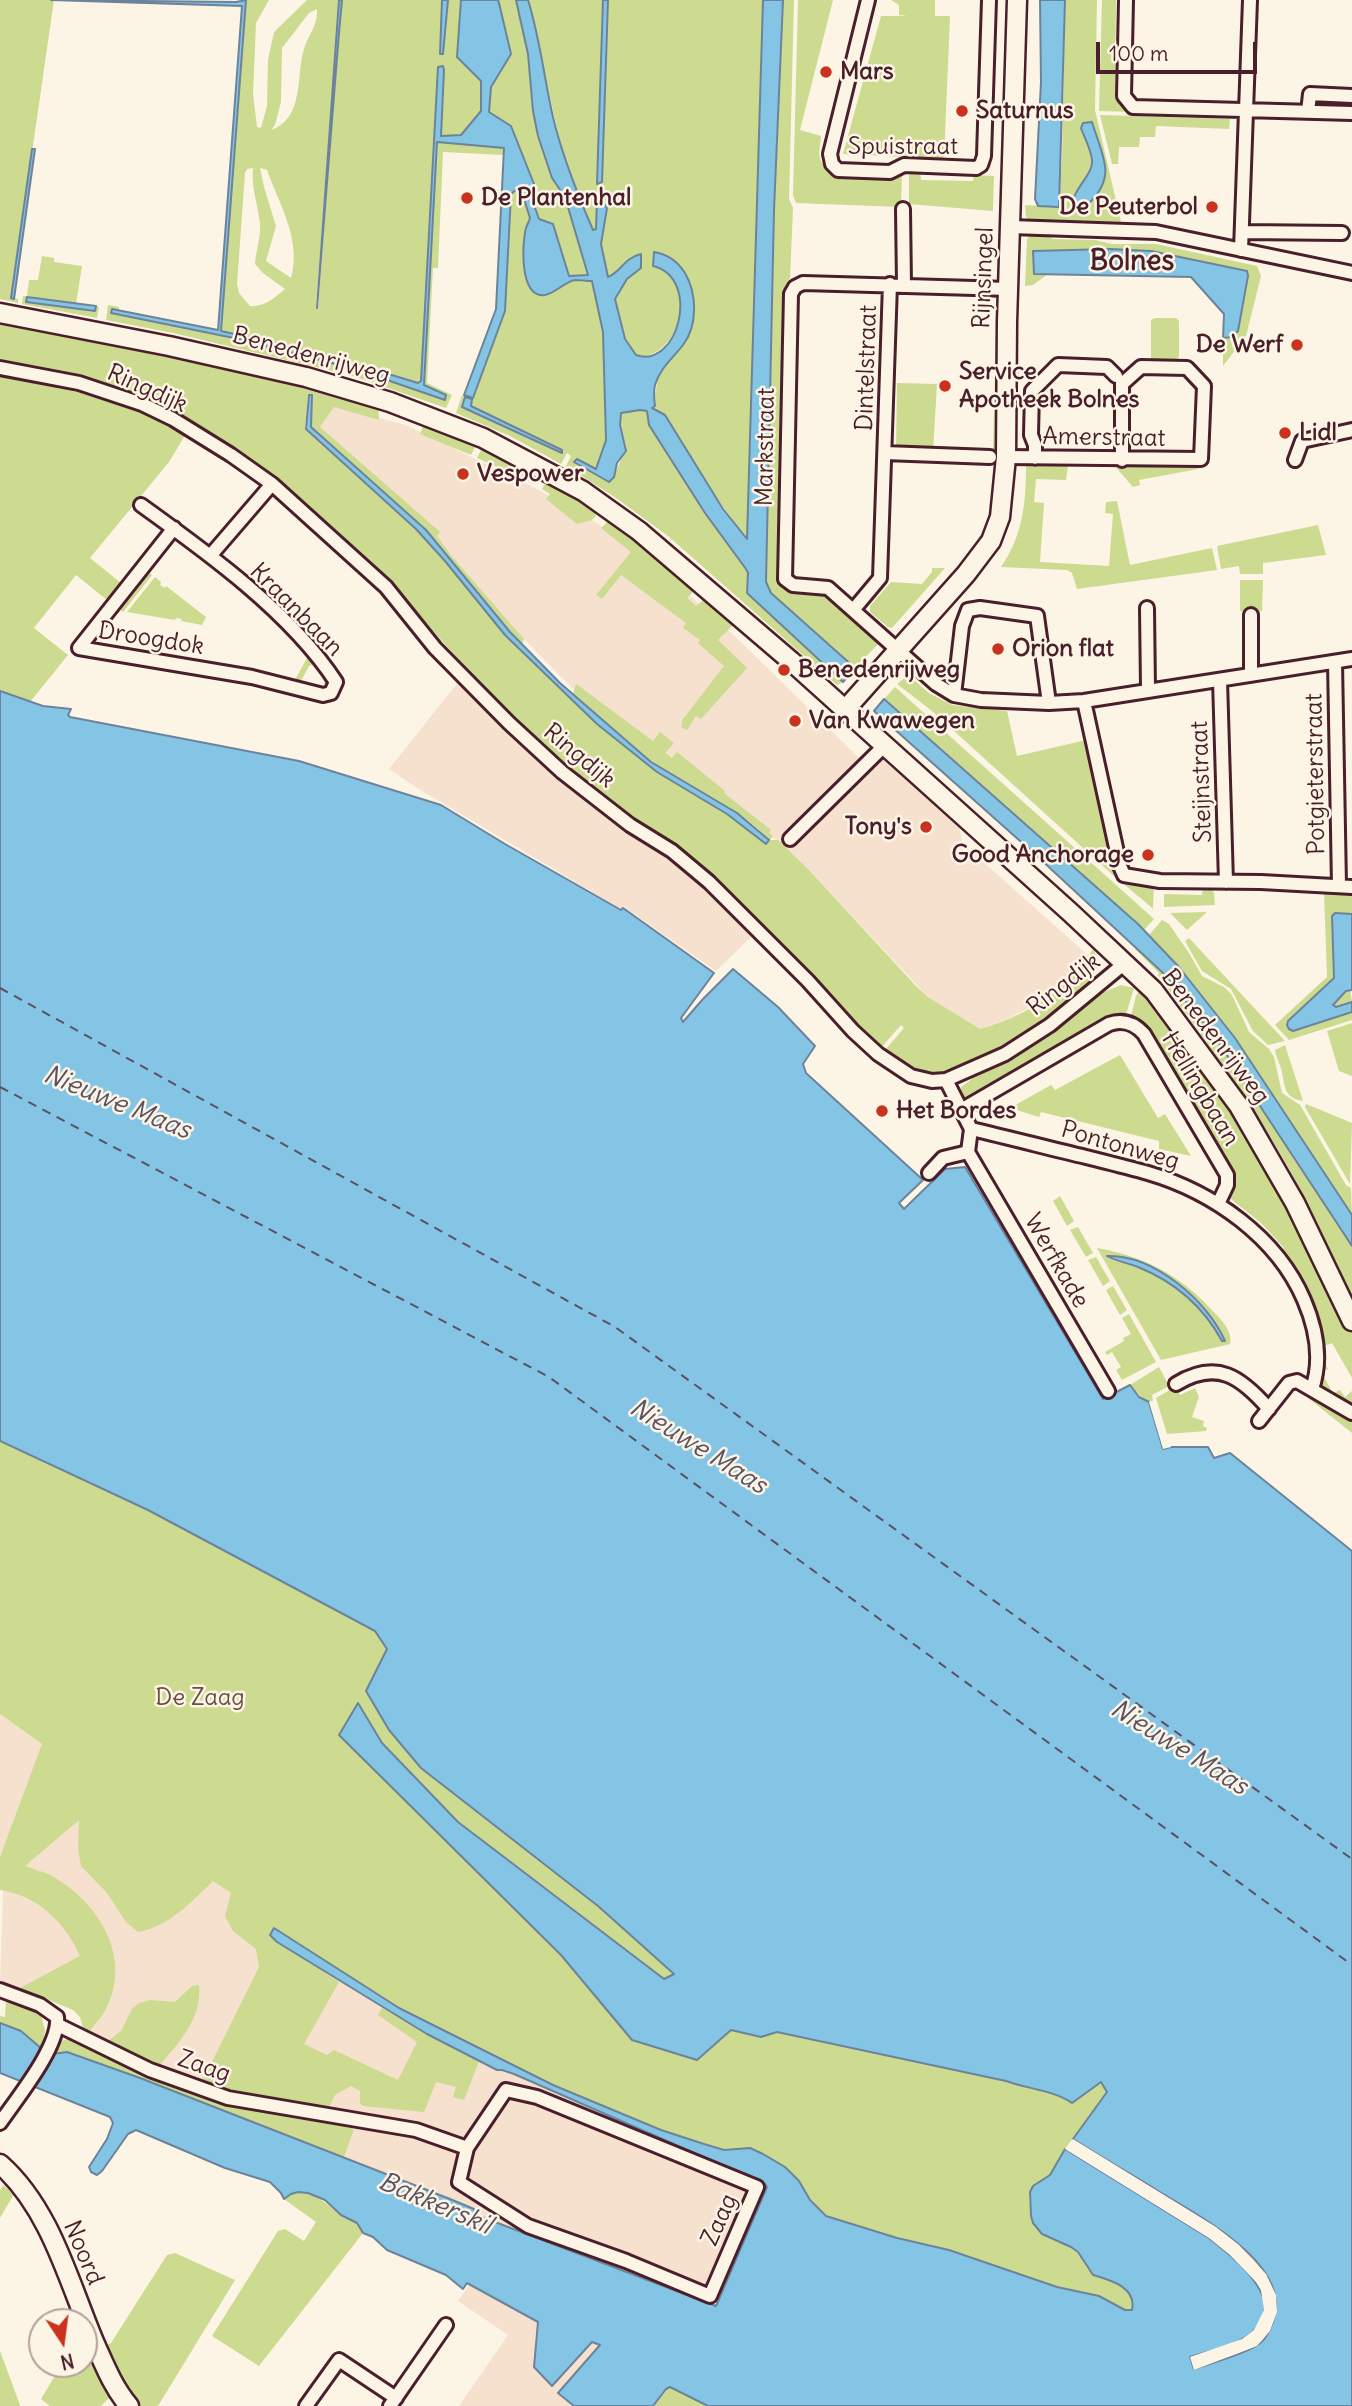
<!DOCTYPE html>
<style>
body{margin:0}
#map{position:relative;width:1352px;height:2406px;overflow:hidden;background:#fcf5e5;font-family:Delius,sans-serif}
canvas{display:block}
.north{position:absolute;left:28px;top:2308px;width:70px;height:70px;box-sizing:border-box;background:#fcf5e5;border:2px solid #b59f9b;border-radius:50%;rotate:167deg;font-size:19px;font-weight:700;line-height:28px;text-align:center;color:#4a1f2b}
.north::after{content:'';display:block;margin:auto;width:24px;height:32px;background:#c8321e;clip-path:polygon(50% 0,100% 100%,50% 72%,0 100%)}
.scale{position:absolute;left:1096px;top:42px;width:161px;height:32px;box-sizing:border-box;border:4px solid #4a1f2b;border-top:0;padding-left:9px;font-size:21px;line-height:24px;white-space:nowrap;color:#4a1f2b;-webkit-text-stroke:5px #fcf5e5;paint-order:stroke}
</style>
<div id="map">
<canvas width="1352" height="2406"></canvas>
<div class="north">N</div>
<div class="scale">100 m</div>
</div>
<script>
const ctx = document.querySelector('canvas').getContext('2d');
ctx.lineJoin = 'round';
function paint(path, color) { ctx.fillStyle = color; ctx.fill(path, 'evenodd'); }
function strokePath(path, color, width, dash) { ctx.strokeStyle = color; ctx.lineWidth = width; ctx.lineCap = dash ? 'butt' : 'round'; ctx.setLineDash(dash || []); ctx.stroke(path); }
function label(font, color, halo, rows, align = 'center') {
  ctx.font = font + ' Delius,sans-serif'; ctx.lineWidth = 5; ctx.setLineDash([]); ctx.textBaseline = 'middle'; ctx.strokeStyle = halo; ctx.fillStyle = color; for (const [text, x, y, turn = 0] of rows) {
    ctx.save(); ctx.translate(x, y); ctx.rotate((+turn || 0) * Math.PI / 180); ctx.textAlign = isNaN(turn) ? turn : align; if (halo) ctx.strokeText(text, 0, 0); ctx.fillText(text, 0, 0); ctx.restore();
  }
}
paint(new Path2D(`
 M334,406L406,425L535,488L595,522L654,563L742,643L859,758L892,760L957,817L963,844L1089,956L1051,997L995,1025L979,1029L928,997L808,869L778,841L662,762L574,690L524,639L450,554L320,427Z
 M459,681L538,762L573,791L665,857L717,900L751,937L716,971L624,907L621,909L417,788L389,769Z
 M0,1714L42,1744L40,1754L0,1857Z
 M97,1798L231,1893L276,1942L427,2034L497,2070L502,2069L514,2074L765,2184L767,2187L716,2306L473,2214L474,2209L140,2078L61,2041L68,2039L82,2026L80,2016L73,2010L38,1995L0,1983L3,1890L24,1866Z
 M485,2263L696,2359L660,2406H459L508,2335L458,2301Z`), '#f5e1ce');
paint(new Path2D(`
 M0,0H54L11,298L18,299V303L0,299Z
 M246,0H269L256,23L253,94L257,127L261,128L267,106L268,60L274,32L307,0H339L316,307L318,308L342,0H442L440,54H443L448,0H461L457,57L481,81V111L461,135L441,136L444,70L443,66L439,67L421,382L418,383L358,369L445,400L446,395L424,386L437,142L504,148V155L443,152L438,268H433L427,383L452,395L446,408L350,375L351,363L348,362L341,373L173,333L106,320L108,305L119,307V310L112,309L111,313L233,338L339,365L340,360L327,355L221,331ZM317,9C318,24 310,33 305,46C295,73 306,118 271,130L275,125L281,102L282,48L309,13ZM253,168C251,188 258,204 260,224C261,238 256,250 255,264L263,273L285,289C274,298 265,307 250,306L239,293L237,284L245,173L247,169ZM260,168L267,170C279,204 302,240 291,278L266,261L276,226L264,187Z
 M498,0H516L528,54L533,111L538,136L552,178L565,197L589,275L569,276L553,223L539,219L530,194L534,184L511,126L489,112L491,87L511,53Z
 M528,0H603L597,183L602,182L608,0H763L747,540L652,408L659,375L692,326L694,312V301L675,262L658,253L653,266C698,279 684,352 641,357C622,349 617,318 615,299L627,279L639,268L640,254C624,259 621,272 608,277L601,243L607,208L601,199H597L596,229L593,230L569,172L559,137Z
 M783,0H794L789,199L793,208L790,278L785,286L779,576L780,584L785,589L829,594L883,639L855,668L771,593L766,582L774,210Z
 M798,0H833L800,130L821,136C821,142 818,152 820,158C827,185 873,177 894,178L902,171L901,207L796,203L793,195Z
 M891,0H935V16H950L944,159L843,154L881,16H907L899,15V5Z
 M1065,0H1097L1095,110L1121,222L1030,221L1026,217L1025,205L1059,207L1062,156Z
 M1102,0H1116L1115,82L1119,87L1122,103L1134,112L1099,111Z
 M1100,115L1230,119L1229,129L1156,126L1155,137H1140L1139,147H1119L1118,164H1112Z
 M909,171H920L921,180L973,181L974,175L994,176L993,211L909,204Z
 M517,189L522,193L530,218C529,222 527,225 526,228C521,243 520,299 545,295C556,293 565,282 575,281C580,280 587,281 592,281L603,332L606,441L596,469L577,459L576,464L609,482C617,473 621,458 626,447L620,425L621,413L648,410L649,425L705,513L746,569L748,573L747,593L843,682L837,685L668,536L616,498L566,466L571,456L567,453L561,464L510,436L456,413L462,395L465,397L462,406L562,453V450L470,405L505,311L511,194Z
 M1030,235L1048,236L1053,239L1095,240L1112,244H1156L1257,266L1261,276L1246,336L1223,366V338L1232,337L1238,330L1248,276L1246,271L1151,251L1110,249L1034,251V274H1048L1033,285L1025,286L1027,239Z
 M42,256L54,258V262L82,266L76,304L28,297L95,311L96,306L99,307L97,318L22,304L23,296H27L29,280H38Z
 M997,295L1000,298L998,453L993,452Z
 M0,317L283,377L378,406L379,420L334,407L320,427L440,532L437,536L450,554L524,639L522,645L426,530L311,427L312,395H308L305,428L416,529L445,561L505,635L597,724L657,772L727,814L766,844L769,841C746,811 705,797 674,777C637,754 605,723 573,694L576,684L653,741L660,732L674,743L665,753L672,758L677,752L725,791L724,793L771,830L769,833L773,836L770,840H778L808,869L916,986L928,997L980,1029C1023,1018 1071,988 1093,949C1096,955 1101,962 1097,969C1081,1004 972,1073 932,1074C914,1075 899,1060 885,1050L904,1028L901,1025L880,1049L674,847L581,780L533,739L486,691L375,565L285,484L220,438L165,409L77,378L0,361Z
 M1155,318H1176L1179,321V357L1177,359H1151V320Z
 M0,374C23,379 47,382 70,387C111,397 149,414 187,432L169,462L90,558L121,583L107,600L76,575L34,628L68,655L30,702L0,691Z
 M897,383L937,384L933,451L896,450Z
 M424,424L474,444L475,447L471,455L420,434Z
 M485,449L534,473L535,481L534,484L477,458L481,450Z
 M1026,465L1068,466L1066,480L1036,479L1034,502L1044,503L1040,562L1109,566L1113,514L1105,513L1106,502L1117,501L1130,565L1212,548L1217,570L1077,589L1072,573L1067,570L1001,567C1023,535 1026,503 1026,465Z
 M1114,465L1198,467V469L1139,480L1140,485L1133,487Z
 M551,483L594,510L596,516L592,520L577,524L546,499L550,494L542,489L544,485Z
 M613,520L693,582V592L687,598L696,606L702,601L713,600L737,621L718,640L747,668L701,719L696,716L687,730L681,727L683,719L724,666L698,643L700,640L683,628L686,623L621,575L602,599L596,595L631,552L601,528L608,521Z
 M1318,525L1326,555L1263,563V574H1240L1239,566L1221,569L1217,546Z
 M932,568H945L892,628L888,627L870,612V606L891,582L922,584L932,572Z
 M145,570L152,575L123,612L117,606Z
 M155,577L161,582L160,585L165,588L166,586L206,617L202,625L181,621L182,619L176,618L175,620L127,612Z
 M1240,580H1263L1262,611H1240Z
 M310,653L331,685L321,693L292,685ZM314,664L324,679V686L300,683L309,666Z
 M908,675L929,693L952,705L1007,711L1017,756L1086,740L1115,877L932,711L897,684Z
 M895,687L1154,919L1144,930L884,699Z
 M1120,881L1154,882L1153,909L1150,906Z
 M1203,886H1210L1214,893L1215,905L1164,907V894L1202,895Z
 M1324,893L1352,894V914L1335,913L1334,978L1288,1021L1293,1031L1352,1012V1020L1289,1040L1275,1025L1327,977Z
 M1207,912L1187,930L1170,913Z
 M1162,920L1169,924L1189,953L1202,976L1224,987L1232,995L1249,1032L1269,1049L1274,1057L1282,1093L1300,1105L1346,1185L1351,1188L1352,1215C1287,1119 1229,1019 1149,935Z
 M1189,938L1285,1041L1268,1045L1253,1031L1231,989L1202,971L1185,941Z
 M1136,948L1162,972L1216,1039L1352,1246V1298C1331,1254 1312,1210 1288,1167C1250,1099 1203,1038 1158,975L1159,973L1135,949Z
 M1121,985L1134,988L1125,1018L970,1100L962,1097L961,1087L972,1079L971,1076L1019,1052L1067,1019L1092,997Z
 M1140,989L1186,1039L1274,1174L1352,1333V1378L1332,1343L1322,1347L1279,1253L1284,1248L1261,1223L1227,1196L1230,1187L1130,1020L1136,996Z
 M1350,989L1352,1002L1343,1007H1334V1003Z
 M1352,1023V1076L1339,1071L1327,1031Z
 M1285,1045L1303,1101C1284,1098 1285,1087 1282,1072C1280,1064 1276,1057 1275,1050Z
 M1120,1055L1158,1118L1165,1114L1191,1156L1159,1149V1141L1041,1112L1039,1117L1010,1108L1051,1085L1055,1090Z
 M1306,1104L1352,1123L1350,1184L1305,1107Z
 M1060,1196L1074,1221L1067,1226L1053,1201Z
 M1078,1227L1093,1253L1086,1257L1070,1230Z
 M1097,1248C1142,1256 1179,1274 1210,1308C1219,1318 1233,1329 1230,1344L1161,1360Z
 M1096,1257L1110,1281L1103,1286L1088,1260Z
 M1113,1286L1127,1310L1120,1315L1106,1290Z
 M1129,1314L1156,1362L1122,1380L1116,1370L1121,1367L1112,1352L1107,1355L1105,1352L1124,1341L1123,1338L1131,1334L1122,1318Z
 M1321,1361H1323L1328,1369L1321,1372L1333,1393L1340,1390L1345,1397L1352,1391V1404L1323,1388V1379L1320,1378Z
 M1159,1367L1169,1386L1152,1395L1153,1401H1145L1130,1385Z
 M1175,1387L1180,1395L1195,1388L1199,1397L1192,1417L1204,1421L1203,1426L1207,1428L1206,1431L1167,1434L1156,1398Z
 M1311,1393L1352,1417V1433L1308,1398Z
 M0,1441L148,1510L375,1631L387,1649L389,1730L421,1768L598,1906L674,1973L664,1979L458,1822L382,1743L358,1704L340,1735L561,1955L632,2040L731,2030L761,2037L777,2032L1006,2081C1028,2089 1053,2090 1072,2103L1101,2082L1107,2092L1065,2149L1050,2175L1038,2183L1029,2196C1030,2208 1032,2223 1041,2233C1047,2240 1063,2242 1071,2247C1080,2253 1082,2261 1088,2269C1099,2283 1139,2280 1132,2310H1125L1099,2296L1057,2287L949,2250L897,2238L826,2216L810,2200L799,2181L785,2167L763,2154L750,2148L724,2150L704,2144L661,2130L553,2085L399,2008L274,1928L270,1935L272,1938L339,1982L304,2044L327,2055L334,2050L398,2080L417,2042L378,2015L382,2008L479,2061L464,2100L453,2097L456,2087L436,2082L424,2112L363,2106L360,2103V2091L351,2086L335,2095L328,2109L201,2084L259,1967L256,1949L233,1931L225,1916L231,1893L213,1881C190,1903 170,1926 138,1932L126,1922L107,1893L81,1866L78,1849L79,1820L25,1866C32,1869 42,1871 50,1875C98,1901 134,1957 105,2011C101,2018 94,2025 89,2032L84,2030L80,2017L73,2010L20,1988L80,1956C65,1922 37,1895 0,1890V1857L42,1744L0,1714Z
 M199,1985C203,2019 176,2046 156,2069L133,2059L107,2042L121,2031L132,2009L139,2003L150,2000L175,2002L192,1986Z
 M6,1999L40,2011L45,2030L42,2049L21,2031L0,2023V2016L5,2017Z
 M68,2039L141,2071L352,2124L353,2132L344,2157L68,2052L52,2054L61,2041Z
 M3,2185L14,2194L0,2218V2191Z
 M298,2192C318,2193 326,2205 342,2215C351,2221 359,2222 363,2233L259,2366L212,2336L278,2231L285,2229L304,2241L316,2222L284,2199L291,2194Z
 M175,2253L235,2280L158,2406H136L102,2347L111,2343L167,2255Z
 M84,2338L110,2393L109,2398L101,2406H50L41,2399L62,2364H84Z
 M0,2351L20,2405V2406H0Z
 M670,2387L708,2406H653L666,2389Z`), '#ccdb8f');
const water = new Path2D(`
 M51,0L236,2L246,0L221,331L327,355L340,360L339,365L234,338L111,313L112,309L218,330L242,6Z
 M339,0H342L339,33L317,308Z
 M442,0H448L443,54H440Z
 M461,0H498L499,3L511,54L491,87L489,112L511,126L534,184L530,194L539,219L553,224L569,276L588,275L565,197L552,178L538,136L533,111L528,54L516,0H528C540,38 544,78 553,117C562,156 577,193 593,230L596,229L597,199H601L607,208L601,244L608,277C621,272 624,258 641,254V268L627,279L615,299L625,339L636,355C678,370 702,278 653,266L654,252C667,254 678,262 685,273C697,294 698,325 683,345C673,358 660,368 655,385C653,393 654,398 655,406L652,408L665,415L723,509L747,539L763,0H783L774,210L766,582L771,593L855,668L843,682L747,593L748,573L746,569L705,513L649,425L647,411L640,410L621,413L620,425L626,451L617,463L614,477L609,482L574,462L577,459L596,469L606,440L603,332L592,281C587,281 580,280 575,280C564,282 556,293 545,295C519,299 522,243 526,228C527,225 529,222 530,218L522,193L517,189L511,194L505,311L473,398L464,395L496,309L504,148L437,142L424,385L446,395L445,400L358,370L359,365L418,383L421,381L438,67L443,66L444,70L441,136L461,135L481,111V81L457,57Z
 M603,0H608L602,182L597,184Z
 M1040,0H1065L1059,207L1038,206L1035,199L1041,82Z
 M1092,122C1096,136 1103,151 1105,166C1108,185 1091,209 1071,211C1071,189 1094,175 1092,160C1091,149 1084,137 1081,128L1083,123Z
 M32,149H35L14,299L11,298Z
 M1110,249L1151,251L1247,271L1248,276L1238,331L1232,337L1223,338L1224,314L1191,277L1034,274L1033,251Z
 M27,297L96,306L95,311L26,302Z
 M309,395H312L311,427L426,530L510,632L560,683L651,762L737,813L769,840L766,844L727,814L657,772L597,724L505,635L445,561L416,529L306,429Z
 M465,397L472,399L471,406L562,450V453L462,407Z
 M0,691L43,706L71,709L68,715L70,717L299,761L441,805L505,844L621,910L623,908L714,973L681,1018L683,1022L703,999L733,969L778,1007L815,1046L803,1064L806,1073L923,1180L899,1203L904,1209L945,1169L965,1167L1103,1399L1130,1385L1139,1397L1149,1402L1163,1449L1171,1447H1208L1214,1458L1230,1453L1352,1551V2406H708L670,2387L666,2389L653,2406H574L558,2393L600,2345L592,2342L552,2386L534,2367L538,2322L467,2283L463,2289L446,2275L387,2250L373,2237L363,2233L357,2223L341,2215L325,2200L308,2193L298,2192L291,2194L284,2199L281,2193L270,2182L225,2168L136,2130L128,2134L102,2171L97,2175L91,2172L89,2167L107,2139L113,2123L110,2117L0,2073V2023L21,2031L42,2049L52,2054L67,2052L140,2078L450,2199L474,2209V2214L716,2306L767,2187L765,2184L514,2074L502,2070H497L427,2034L277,1942L270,1935L274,1928L399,2008L553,2085L661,2130L704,2144L724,2150L750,2148L763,2154L785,2167L799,2181L810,2200L826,2216L897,2238L949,2250L1057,2287L1099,2296L1125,2310H1132C1137,2287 1110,2280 1093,2275L1078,2252L1071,2247L1042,2234L1033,2223L1031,2216L1030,2192L1033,2186L1050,2175L1065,2149L1209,2238C1234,2258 1295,2304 1247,2336C1231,2347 1208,2351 1190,2357L1194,2369C1211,2363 1246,2354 1259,2344C1266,2339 1270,2331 1273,2322C1295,2264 1195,2214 1155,2189C1127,2172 1100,2156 1073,2139L1107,2092L1101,2082L1072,2103C1053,2090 1028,2089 1006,2081L777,2032L761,2037L731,2030L697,2060L632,2040L561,1955L339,1735L358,1703L382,1743L458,1822L664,1979L674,1974L598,1906L421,1768L389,1730L366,1691L387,1649L375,1631L148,1510L0,1441Z
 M884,699L1138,924L1178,966L1235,1038L1352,1215V1246L1216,1039L1162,972L1038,857L874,711Z
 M1335,913L1352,914V990L1346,991L1333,1005L1336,1007L1352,1002V1012L1293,1031L1289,1029L1287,1025L1288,1021L1334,978L1332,916Z
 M1107,1256C1153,1254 1208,1301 1225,1341H1222C1203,1306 1175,1282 1138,1267C1128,1263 1116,1261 1107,1256Z`);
paint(water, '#84c5e5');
strokePath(water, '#6d839b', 2);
paint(new Path2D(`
 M1152,1401L1165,1445L1170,1443L1171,1447L1163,1449L1149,1402Z
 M1073,2139L1216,2227L1239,2245L1266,2274L1276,2295L1277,2312L1270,2331L1257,2346L1194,2370L1190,2357L1242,2339L1254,2330L1264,2310L1261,2290L1256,2282L1230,2255L1209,2238L1065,2149L1067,2146L1211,2235L1233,2252L1259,2279L1264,2288L1268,2310L1266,2319L1257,2333L1244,2342L1194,2359L1196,2365L1247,2348L1261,2337L1271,2321L1274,2311L1269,2286L1255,2266L1214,2230L1071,2142Z`), '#fcf5e5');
strokePath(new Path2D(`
 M0,988L615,1327L1352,1859
 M0,1087L549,1377L1352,1965`), '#5b5163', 2, [9, 7]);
const street = new Path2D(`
 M868,0L830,154L832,164L838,170L890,172L904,165L976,168L981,165L984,156L989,0
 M1126,0L1124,96L1133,107L1352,113
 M1308,112L1310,94L1352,96
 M903,209L904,285
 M1011,227L1156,232L1352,273
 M1243,232L1342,233
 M1241,250L1250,0
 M1009,289L803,283L795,287L791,294L785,579L793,585L828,588L936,684L954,695L981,700L1049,703L1084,701L1352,659
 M0,368L79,383L142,404L173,419L231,455L272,484L386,587L435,648L509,723L562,772L630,825L672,851L709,882L808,981L853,1031L878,1054L911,1076L932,1081L946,1080L1005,1054L1050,1025L1125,963
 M885,453L990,457
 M1006,457L1201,459L1204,386L1187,368L1141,367L1122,384V460
 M1035,458V445L1031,435L1032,391L1058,365L1107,367L1116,376
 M1295,460L1302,441L1352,430
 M141,505C208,553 291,613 336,682L331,693L323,695L252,677L79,648L174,528
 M210,556L272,484
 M1147,608L1148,690
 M854,609L880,578L890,284
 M1335,662L1339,886
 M1251,674V615
 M1220,680L1226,882
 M954,695L962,626L968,610L980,608L1037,616L1049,703
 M1084,701L1120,866L1124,875L1160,881L1261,882L1352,887
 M790,839L884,746
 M946,1080L971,1129C1010,1138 1048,1148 1086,1157C1106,1162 1127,1167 1148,1173C1213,1192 1277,1237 1304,1300C1316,1328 1322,1360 1312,1389
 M961,1110L1109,1024C1123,1019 1134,1023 1144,1034L1227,1175V1185L1218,1204
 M971,1129L968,1152L1108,1391
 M929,1173L943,1158L968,1152
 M1176,1384C1217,1359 1241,1377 1269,1409
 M1259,1421L1289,1383L1297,1381L1352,1413
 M0,1990L40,2005L57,2017C60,2046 17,2098 0,2123
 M58,2025L150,2070L228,2098L416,2130L467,2148L459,2182L528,2226L626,2261L710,2296L757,2187L537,2097L506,2090L467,2148
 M306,2406L339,2360L396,2398
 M390,2406L446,2325`);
const secondary = new Path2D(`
 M0,313L169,346L306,377L390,402L483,438L583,491L639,531L791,661L1071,913L1154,991L1239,1106L1295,1203L1352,1321
 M844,711L966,574L991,541L1000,517L1006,457L1007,322L1017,0
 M0,2164C51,2209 69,2283 95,2344C105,2366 113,2387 129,2406`);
strokePath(street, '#4a1f2b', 18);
strokePath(secondary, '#4a1f2b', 23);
strokePath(street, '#fcf5e5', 12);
strokePath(secondary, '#fcf5e5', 18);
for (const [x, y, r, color] of [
 [826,72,7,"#c8321e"],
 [962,111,7,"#c8321e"],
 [467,198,7,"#c8321e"],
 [1212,207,7,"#c8321e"],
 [1297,345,7,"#c8321e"],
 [945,386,7,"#c8321e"],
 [1285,433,7,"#c8321e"],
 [463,474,7,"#c8321e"],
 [998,649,7,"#c8321e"],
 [784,670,7,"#c8321e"],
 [795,721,7,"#c8321e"],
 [926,827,7,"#c8321e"],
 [1148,855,7,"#c8321e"],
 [882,1111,7,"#c8321e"]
]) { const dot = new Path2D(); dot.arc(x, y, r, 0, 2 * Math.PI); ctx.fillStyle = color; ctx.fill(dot); strokePath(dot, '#fcf5e5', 2.5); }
label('bold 24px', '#4a1f2b', '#fcf5e5', [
 ["Mars",840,72],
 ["Saturnus",976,111],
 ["De Plantenhal",481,198],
 ["De Peuterbol",1198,207,"right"],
 ["De Werf",1283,345,"right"],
 ["Service",959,372],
 ["Apotheek Bolnes",959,400],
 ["Lidl",1299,433],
 ["Vespower",477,474],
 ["Orion flat",1012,649],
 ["Benedenrijweg",798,670],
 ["Van Kwawegen",809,721],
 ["Tony's",912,827,"right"],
 ["Good Anchorage",1134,855,"right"],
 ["Het Bordes",896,1111]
], 'left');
label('24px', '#4a1f2b', '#fcf5e5', [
 ["Spuistraat",903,147],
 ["Rijnsingel",984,278,-88],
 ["Benedenrijweg",311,356,15],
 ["Dintelstraat",867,368,-88],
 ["Ringdijk",147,389,24],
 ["Amerstraat",1104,438,1],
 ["Markstraat",766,447,-89],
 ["Kraanbaan",296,610,45],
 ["Droogdok",151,639,9],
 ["Ringdijk",579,756,40],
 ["Potgieterstraat",1316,774,-91],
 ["Steijnstraat",1202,782,-92],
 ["Ringdijk",1064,985,-38],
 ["Benedenrijweg",1215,1037,53],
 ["Hellingbaan",1200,1089,59],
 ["Pontonweg",1120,1146,16],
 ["Werfkade",1056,1261,60],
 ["Zaag",204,2067,19],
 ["Zaag",720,2220,-66],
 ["Noord",83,2253,67]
]);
label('24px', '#6a4e44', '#fcf5e5', [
 ["De Zaag",200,1698]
]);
label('italic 26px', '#5b5163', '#fcf5e5', [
 ["Nieuwe Maas",117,1103,22],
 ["Nieuwe Maas",698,1447,32],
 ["Nieuwe Maas",1179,1748,32],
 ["Bakkerskil",435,2204,23]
]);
label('bold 28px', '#4a1f2b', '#fcf5e5', [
 ["Bolnes",1132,262]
]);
</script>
